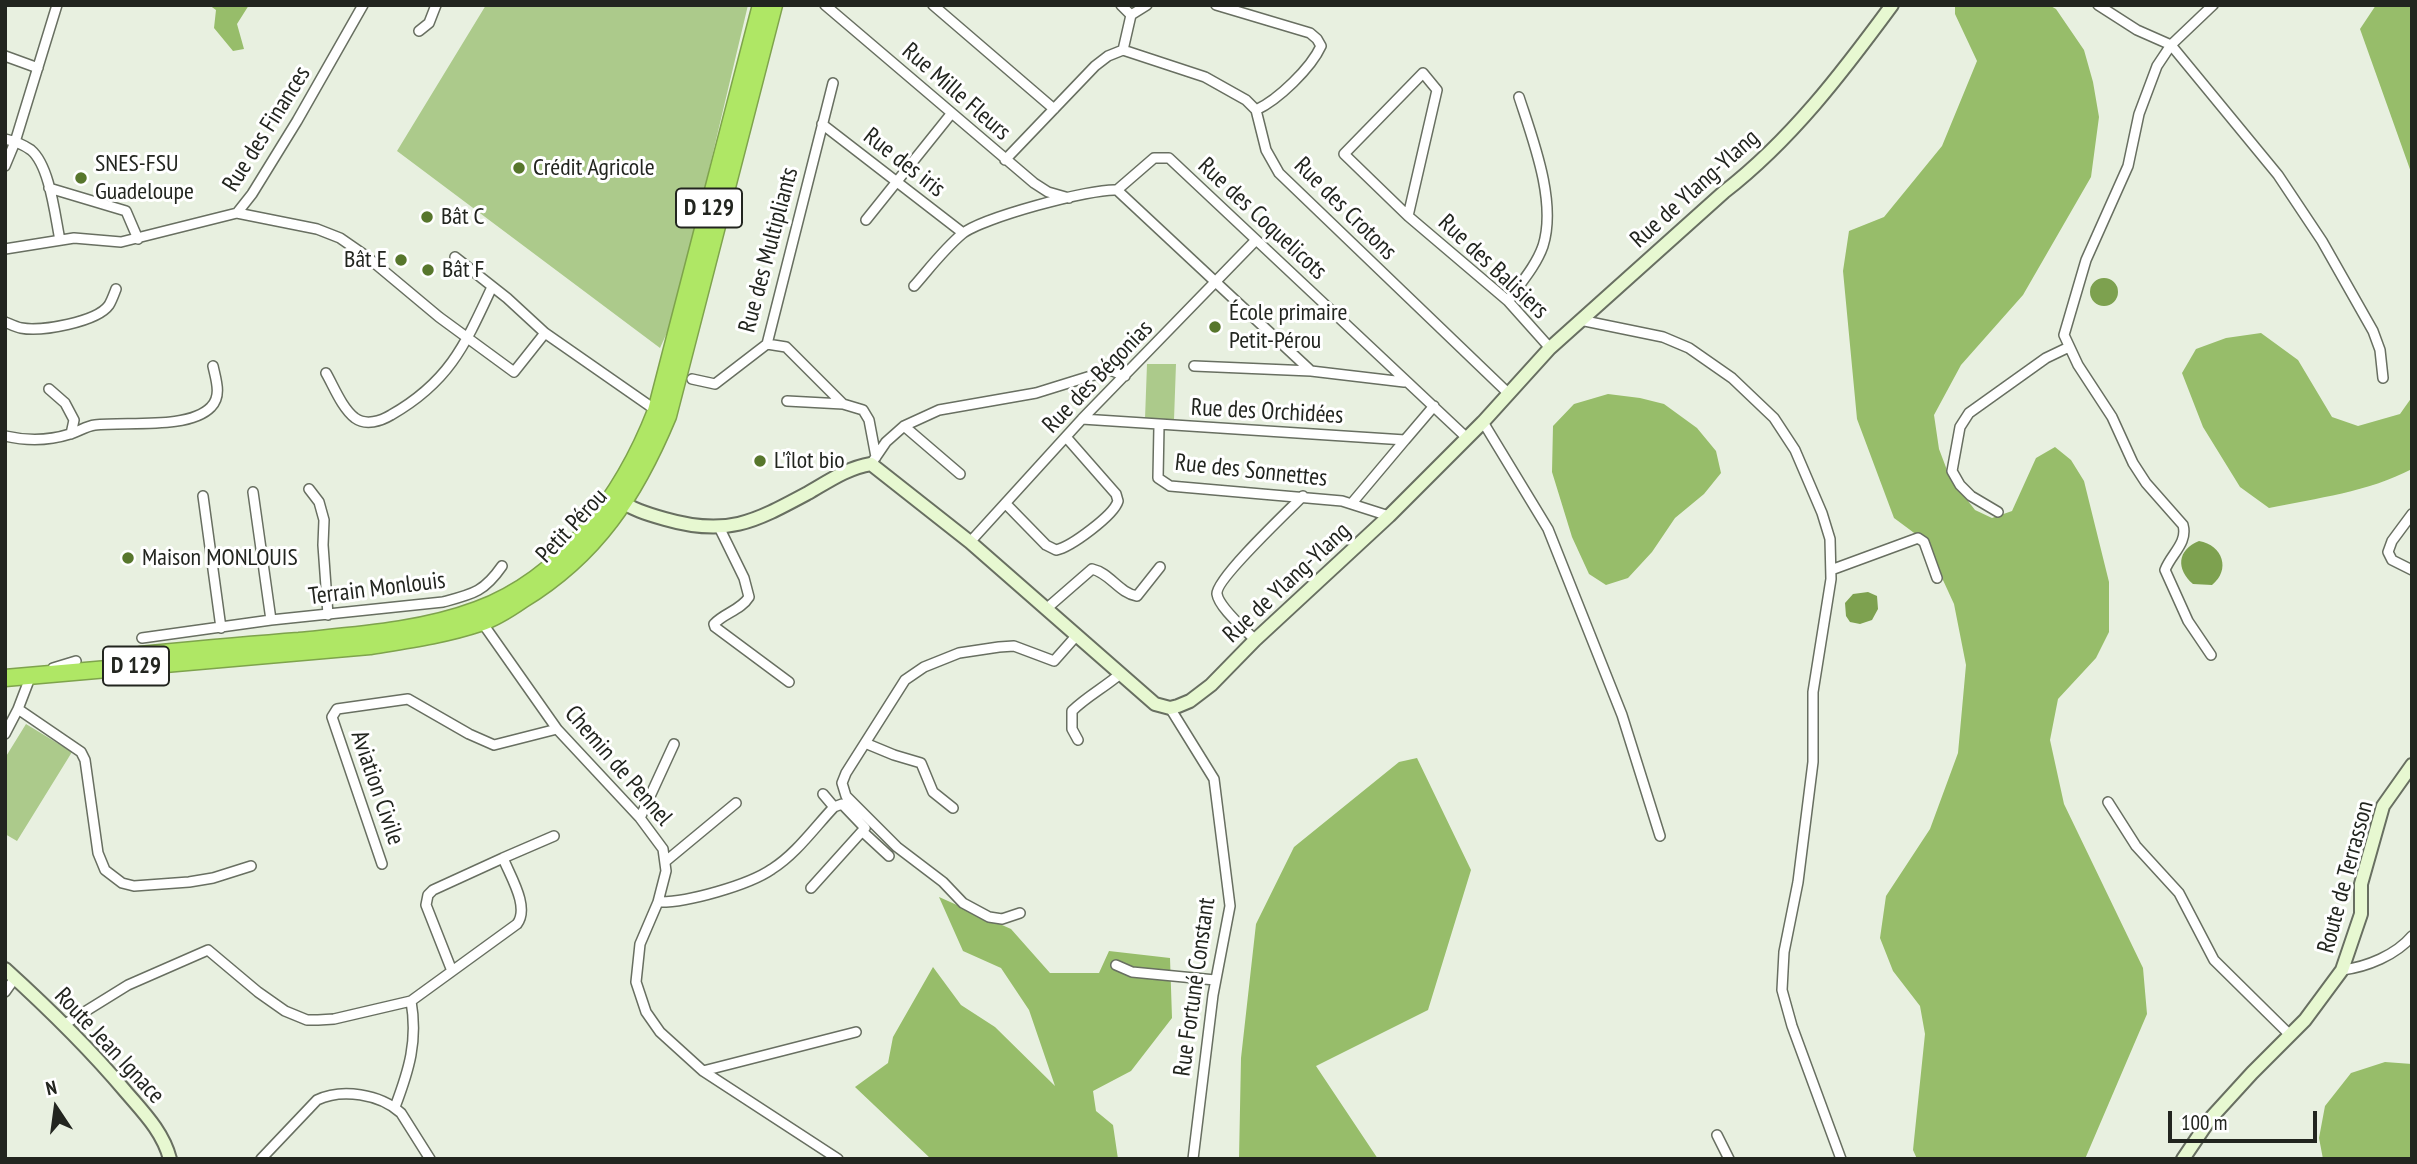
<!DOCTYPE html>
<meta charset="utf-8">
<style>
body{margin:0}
#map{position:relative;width:2417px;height:1164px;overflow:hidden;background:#e8f0e0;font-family:"PT Sans Narrow",sans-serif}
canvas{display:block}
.frame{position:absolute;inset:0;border:7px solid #22251f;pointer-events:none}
.north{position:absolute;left:21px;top:1073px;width:70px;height:70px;-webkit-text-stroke:5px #fff;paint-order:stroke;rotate:347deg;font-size:19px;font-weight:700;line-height:28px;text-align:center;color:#22251f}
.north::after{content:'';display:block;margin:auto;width:24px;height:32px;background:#22251f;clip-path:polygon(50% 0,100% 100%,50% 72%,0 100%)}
.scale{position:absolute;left:2168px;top:1111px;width:149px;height:32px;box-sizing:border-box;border:4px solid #22251f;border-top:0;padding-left:9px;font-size:21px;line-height:24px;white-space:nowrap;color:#22251f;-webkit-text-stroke:5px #fff;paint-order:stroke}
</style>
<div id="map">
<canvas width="2417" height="1164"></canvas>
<div class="frame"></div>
<div class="north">N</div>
<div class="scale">100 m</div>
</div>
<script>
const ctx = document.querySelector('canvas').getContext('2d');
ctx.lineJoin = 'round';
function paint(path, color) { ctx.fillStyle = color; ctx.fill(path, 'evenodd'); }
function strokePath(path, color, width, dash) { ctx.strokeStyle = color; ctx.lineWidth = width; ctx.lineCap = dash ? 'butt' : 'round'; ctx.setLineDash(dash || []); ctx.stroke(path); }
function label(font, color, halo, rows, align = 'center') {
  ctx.font = font + ' "PT Sans Narrow",sans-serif'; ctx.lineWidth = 6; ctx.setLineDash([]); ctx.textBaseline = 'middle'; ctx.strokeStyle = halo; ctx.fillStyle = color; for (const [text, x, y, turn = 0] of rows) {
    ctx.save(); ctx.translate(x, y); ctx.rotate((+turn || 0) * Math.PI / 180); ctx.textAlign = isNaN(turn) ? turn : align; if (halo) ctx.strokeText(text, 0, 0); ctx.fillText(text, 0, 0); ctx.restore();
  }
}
paint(new Path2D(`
 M486,5H748L674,317L660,348L397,151Z
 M1147,364H1176L1174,420L1145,419Z
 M26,724L72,752L17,841L5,834V758Z`), '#acca8b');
paint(new Path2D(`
 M209,5H249L237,24L244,49L233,51L214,28L216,10Z
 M1955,5H2049L2056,9L2084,50L2093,82L2099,117L2091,177L2023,295L1961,365L1934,415L1939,449L1950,478L1975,510L1992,518L2012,511L2036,458L2055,447L2071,460L2084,481L2109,582V632L2096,658L2058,699L2050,740L2064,804L2143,968L2147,1014L2085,1159H1917L1913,1150L1925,1034L1920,1006L1893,971L1880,938L1886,896L1930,829L1958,753L1966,665L1954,604L1925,541L1894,518L1857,419L1843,271L1849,231L1884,217L1942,146L1977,61L1955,14Z
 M2376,5H2412V175L2360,29Z
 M2261,333L2298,360L2332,417L2358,426L2400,414L2412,397V469C2368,492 2317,498 2269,508L2240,487L2203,427L2182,373L2196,349L2226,338Z
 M1608,394L1640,398L1664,404L1697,428L1716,451L1721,473L1704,494L1675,518L1652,552L1628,578L1606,585L1589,574L1572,537L1552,472L1553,426L1574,404Z
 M1417,758L1471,870L1428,1010L1316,1066L1378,1159H1239L1241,1058L1256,924L1294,847L1399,762Z
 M939,897L1011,929L1050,973H1099L1109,951L1170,958L1172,1018L1131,1071L1093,1091L1096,1111L1113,1125L1118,1159H931L855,1087L888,1063L893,1037L933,967L961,1005L995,1027L1055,1086L1029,1010L1001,968L963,951Z
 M2385,1062L2412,1064V1159H2323L2319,1138L2325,1106L2351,1073Z`), '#97bd6a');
paint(new Path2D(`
 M2090 292a14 14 0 1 1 28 0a14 14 0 1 1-28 0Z
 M2199,541C2223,545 2231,570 2212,585L2193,584C2176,569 2177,550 2199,541Z
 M1868,592L1877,596L1878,609L1872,620L1860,624L1850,622L1846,616L1845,603L1853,594Z`), '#7da14f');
const street = new Path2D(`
 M825,5L1034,183L1048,192L1069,198
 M933,5L1054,109
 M1121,5L1131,15
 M1216,5L1310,33L1317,39L1321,46C1311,68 1278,100 1256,110
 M2098,5L2137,30L2171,45L2278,175L2322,241L2373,331L2380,350L2383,378
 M419,31L429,23L436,5
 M1123,50L1205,77L1246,100L1256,110L1266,150L1279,173L1508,393
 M1123,50L1131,15L1147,5
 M5,56L38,68
 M822,124L963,233
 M5,139C14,141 24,145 31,150C50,166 55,216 60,240
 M1005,160L1095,66L1108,56L1123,50
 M5,166L15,142L57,5
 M49,188L126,211L138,239
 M1117,190L1154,158H1169L1467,438
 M1117,190L1311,371
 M237,213L317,229L340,238L366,256L439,317L514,372L545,333
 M1408,216L1437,90L1423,73L1344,154L1408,216L1508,301L1550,348
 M866,220L951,114
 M5,249L74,238L121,242L237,213L252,194L297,121L363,5
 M455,257L507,298L545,333L657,411
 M914,286C929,269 944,249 962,234C981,218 1092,188 1117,190
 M1508,301C1520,284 1536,266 1543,246C1557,202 1533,140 1519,97
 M1580,320L1663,337L1689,348L1732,378L1774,418L1795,450L1822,513L1830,539L1831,579L1813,692V762L1798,882L1784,952L1782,990L1792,1026L1841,1159
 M5,322C10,324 16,327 21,328C41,332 97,322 109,305C112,300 114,294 116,289
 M767,344L786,347L843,404
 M1194,366L1311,371L1404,382
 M326,373C334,387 342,408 355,418C366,426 381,421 391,415C449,382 465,345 492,287
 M692,379L715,384L767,344L833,83
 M49,389L65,403L74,420L71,434
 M787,401L843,404L863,410L869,420L876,457
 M1082,419L1405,440L1434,406
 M1483,422L1548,529L1622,715L1660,836
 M904,426L960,474
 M1159,426L1158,478L1170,486L1342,501L1389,516
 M5,436C27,441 48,441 70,434C78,432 86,426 95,425C125,421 189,430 211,407C222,396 216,380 213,366
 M871,464L886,442L904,426L939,410L1036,393L1110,370L1125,376
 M309,489L319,502L324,520L323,545L328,615
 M253,492L271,620
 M203,496L221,628
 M1352,503L1405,440
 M1006,504L1046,545L1056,550C1071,547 1114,515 1118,501L1116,494L1066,437
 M1998,512L1971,496L1960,485L1952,471L1960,427L1969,413L2046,358L2069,347
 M2412,514L2392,541L2388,552L2392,560L2412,570
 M719,527L744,578L749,597C741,610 724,613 714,624L715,627L789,682
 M970,542L1082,419L1256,240
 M1831,570L1918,538L1924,542L1937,578
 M1046,609L1092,569C1110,573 1119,593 1137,596L1160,567
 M481,621L557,729L640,818L663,849L666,871L658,902L640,944L636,982L646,1012L660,1032L703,1071L838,1159
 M142,638L271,620L443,602C473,594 484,592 502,566
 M1255,640C1246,630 1219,608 1217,594C1215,580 1289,510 1303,496
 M2211,655L2188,621L2165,570C2171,554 2188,543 2183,525L2146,483L2133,463L2112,417L2078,365L2064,335L2086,260L2128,166L2139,114L2157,66L2171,45L2213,5
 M53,668L76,661
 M1170,708L1214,779L1230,906L1213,995L1193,1159
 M18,709L81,752L85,760L98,853L105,870L122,883L134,886L189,882L213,878L251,866
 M5,734L18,709L31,675
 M1078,740L1072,729V711C1086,697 1105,687 1120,674
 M865,743L894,755L921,763L933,792L953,808
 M823,794L834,807
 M2108,802L2136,846L2179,893L2214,960L2290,1035
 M640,818L674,744
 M863,832L889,856
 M503,858L554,836
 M666,861L736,803
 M382,864L332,717L337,709L408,699L469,734L494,745L557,729
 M658,902C686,903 749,885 772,869C796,854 815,827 834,807L842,804L865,828L811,888
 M1020,913L1002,919L989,917L963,903L943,882L897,847L846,796L842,783L846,773L905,680L924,667L959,653L999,647L1014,646L1054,661L1077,635
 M1116,965L1132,972L1215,980
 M2342,970C2367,967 2396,955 2412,936
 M5,992L15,978
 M65,1024L128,985L208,950L258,992L285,1011L307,1020H318L334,1019L411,1001L517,924C530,907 510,876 503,858L433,890L428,895L426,905L452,971
 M703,1071L856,1032
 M395,1107C409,1070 418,1041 411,1001
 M1717,1135L1729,1159
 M261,1159L317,1100C342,1088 380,1094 401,1113L430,1159`);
const secondary = new Path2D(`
 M616,498C631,509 647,514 665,519C727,537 754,522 808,493C829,481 847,468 871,464L970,542L1155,704L1170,708L1178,706L1190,701L1211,685L1255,640L1389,516L1483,422L1550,348L1724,192C1791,140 1842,73 1892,5
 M5,969C48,1008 89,1048 126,1092C144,1113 163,1132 170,1159
 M2183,1159L2210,1119L2252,1073L2305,1020L2342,970L2361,914V884L2383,806L2412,765`);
const highway = new Path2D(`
 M140,655C193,650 246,645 299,641C358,635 421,631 477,610C564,578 624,494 656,411L761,5
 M5,678L370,646C407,640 444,635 480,623C495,618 509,609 522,600C596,555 635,495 668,416L774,5`);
strokePath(street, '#686f61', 12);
strokePath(secondary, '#686f61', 16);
strokePath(highway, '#7ea34c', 19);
strokePath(street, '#fff', 9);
strokePath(secondary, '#e7f8d1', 12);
strokePath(highway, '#afe765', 16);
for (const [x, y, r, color] of [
 [519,168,7,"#57762c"],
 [81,178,7,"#57762c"],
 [427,217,7,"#57762c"],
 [401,260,7,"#57762c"],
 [428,270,7,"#57762c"],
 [1215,327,7,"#57762c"],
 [760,461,7,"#57762c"],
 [128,558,7,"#57762c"]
]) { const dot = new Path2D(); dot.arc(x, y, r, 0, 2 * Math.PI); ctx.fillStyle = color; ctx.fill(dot); strokePath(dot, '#fff', 2.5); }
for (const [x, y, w] of [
 [709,208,66],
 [136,666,66]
]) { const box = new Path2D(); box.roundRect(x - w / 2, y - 19.5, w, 39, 5); ctx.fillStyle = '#fff'; ctx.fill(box); strokePath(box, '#22251f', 2); }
label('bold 23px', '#22251f', null, [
 ["D 129",709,208],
 ["D 129",136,666]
]);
label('24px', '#22251f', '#fff', [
 ["Rue Mille Fleurs",956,92,41],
 ["Rue des Finances",267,129,-58],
 ["Rue des iris",904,163,38],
 ["Rue de Ylang-Ylang",1695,189,-42],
 ["Rue des Crotons",1345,209,45],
 ["Rue des Coquelicots",1262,219,43],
 ["Rue des Multipliants",769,250,-75],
 ["Rue des Balisiers",1493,267,43],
 ["Rue des Bégonias",1098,377,-46],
 ["Rue des Orchidées",1267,412,3],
 ["Rue des Sonnettes",1251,471,6],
 ["Petit Pérou",572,526,-47],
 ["Rue de Ylang-Ylang",1287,583,-43],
 ["Terrain Monlouis",377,589,-7],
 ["Chemin de Pennel",618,766,49],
 ["Aviation Civile",377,788,71],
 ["Route de Terrasson",2346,877,-75],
 ["Rue Fortuné Constant",1195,987,-82],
 ["Route Jean Ignace",109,1046,47]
]);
label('24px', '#22251f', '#fff', [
 ["SNES-FSU",95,164],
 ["Guadeloupe",95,192],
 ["Crédit Agricole",533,168],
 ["Bât C",441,217],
 ["Bât E",387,260,"right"],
 ["Bât F",442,270],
 ["École primaire",1229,313],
 ["Petit-Pérou",1229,341],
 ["L'îlot bio",774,461],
 ["Maison MONLOUIS",142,558]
], 'left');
</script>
